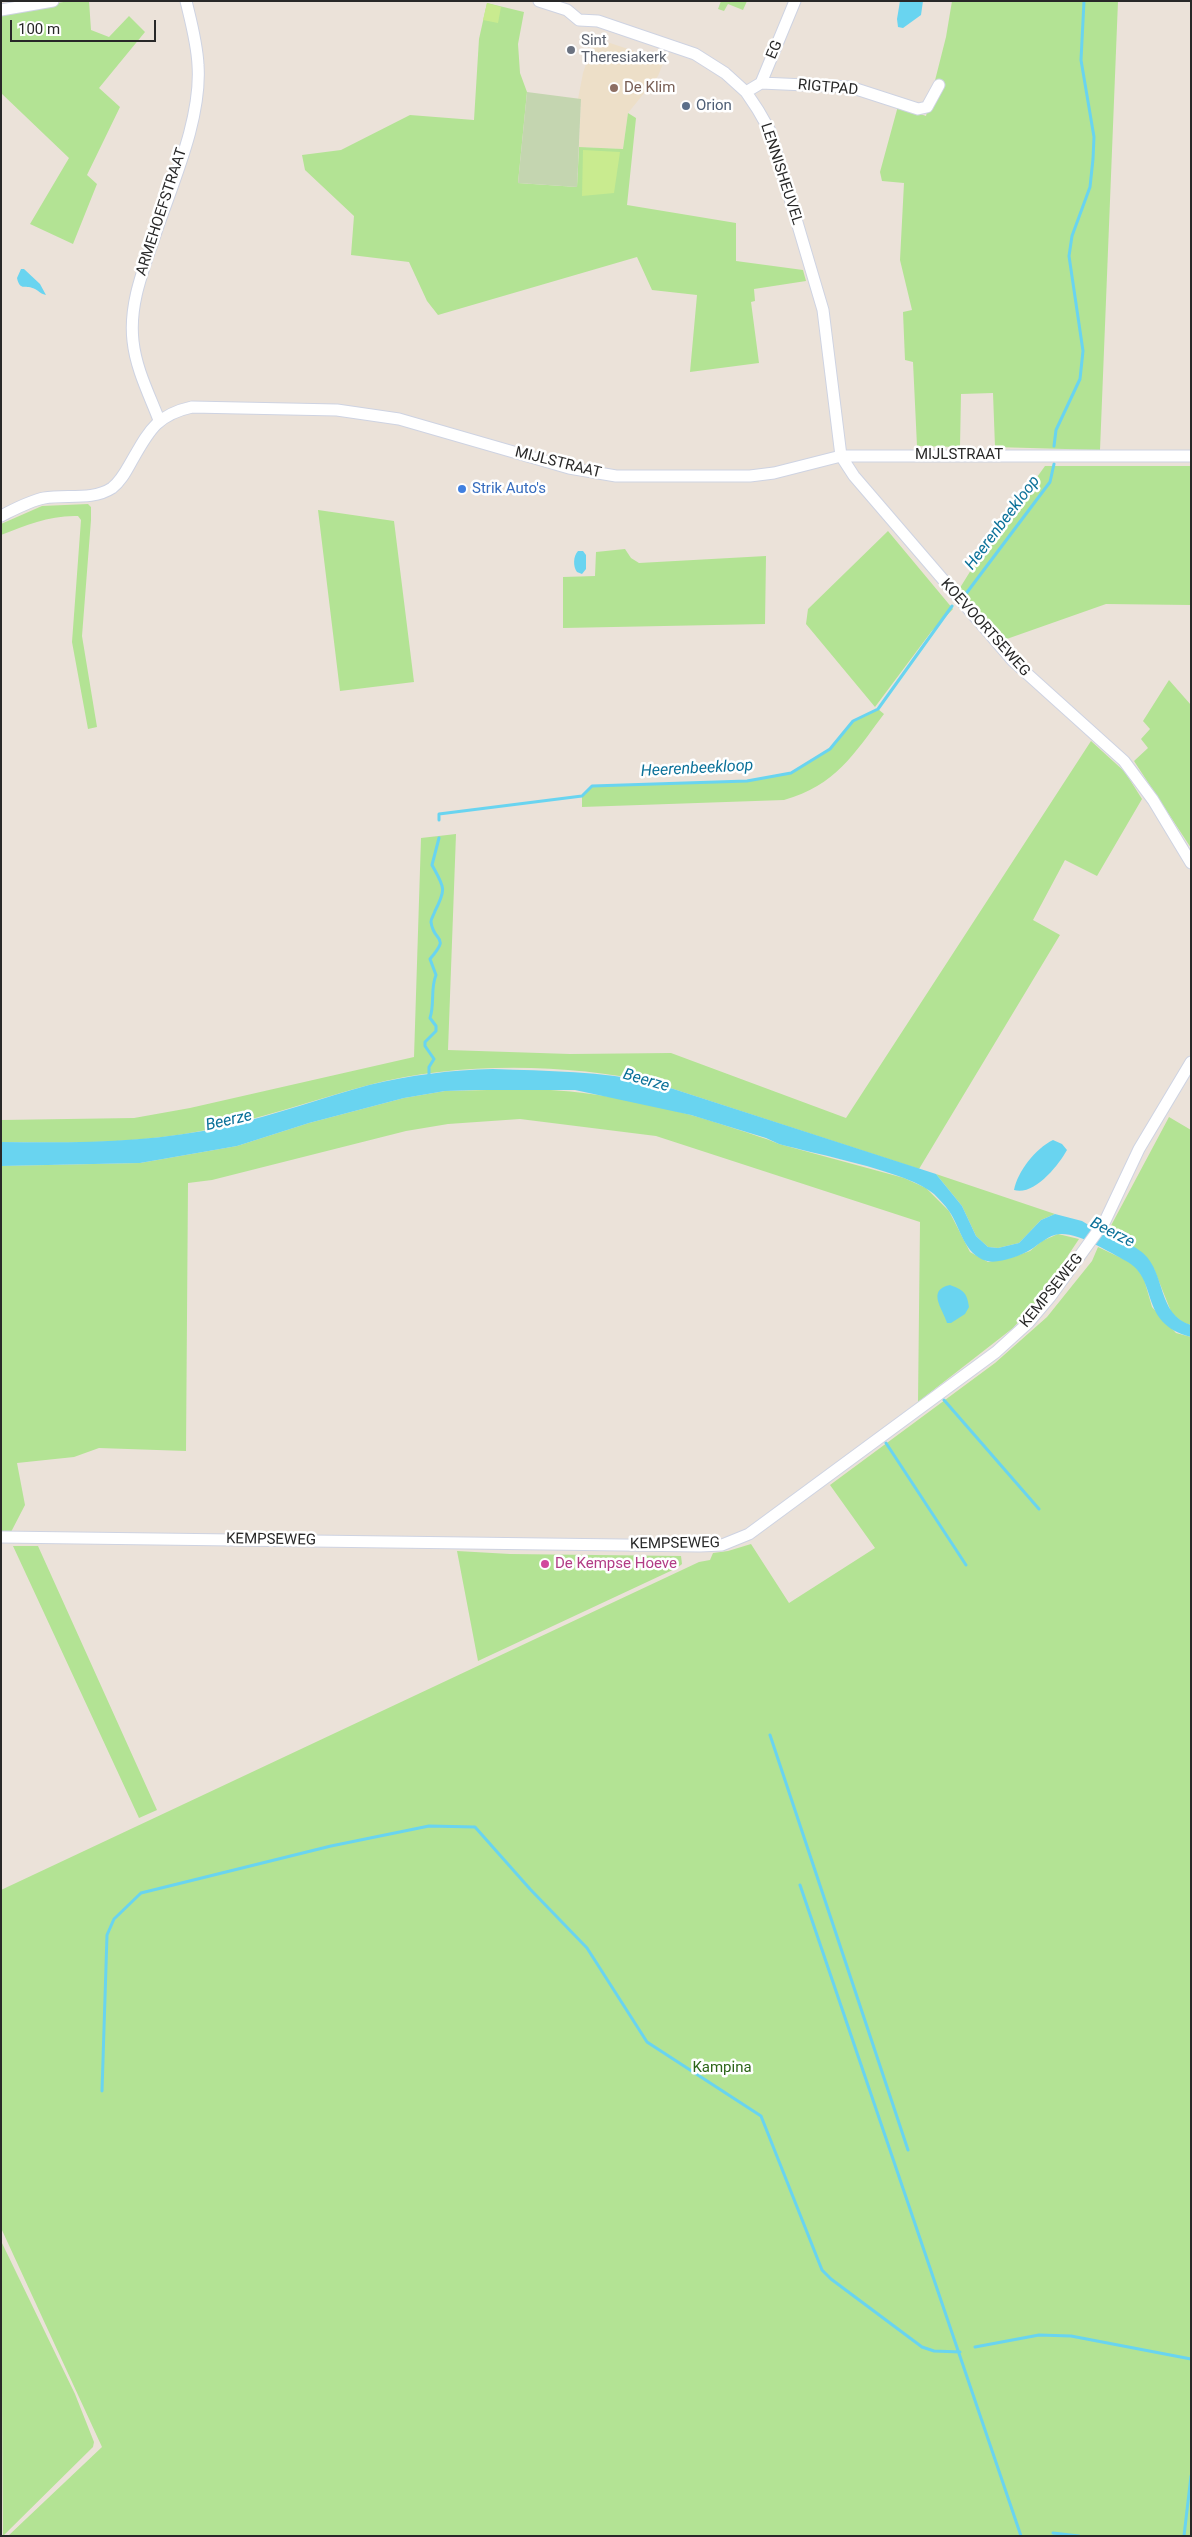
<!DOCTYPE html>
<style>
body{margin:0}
#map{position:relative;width:1192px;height:2537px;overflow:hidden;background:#ebe2d9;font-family:Roboto,sans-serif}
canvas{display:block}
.frame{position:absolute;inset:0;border:2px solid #282828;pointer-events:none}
.scale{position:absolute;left:10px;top:20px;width:146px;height:22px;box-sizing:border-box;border:2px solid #282828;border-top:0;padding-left:6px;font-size:15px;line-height:18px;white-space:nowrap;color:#282828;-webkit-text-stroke:4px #fff;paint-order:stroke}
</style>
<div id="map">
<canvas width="1192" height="2537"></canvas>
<div class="frame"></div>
<div class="scale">100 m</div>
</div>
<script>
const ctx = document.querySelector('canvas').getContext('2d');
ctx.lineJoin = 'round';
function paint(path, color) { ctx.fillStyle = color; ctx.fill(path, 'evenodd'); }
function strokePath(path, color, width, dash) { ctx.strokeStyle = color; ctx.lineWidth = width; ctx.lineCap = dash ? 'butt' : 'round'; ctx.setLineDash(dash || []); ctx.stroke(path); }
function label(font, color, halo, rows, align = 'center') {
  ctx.font = font + ' Roboto,sans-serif'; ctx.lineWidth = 5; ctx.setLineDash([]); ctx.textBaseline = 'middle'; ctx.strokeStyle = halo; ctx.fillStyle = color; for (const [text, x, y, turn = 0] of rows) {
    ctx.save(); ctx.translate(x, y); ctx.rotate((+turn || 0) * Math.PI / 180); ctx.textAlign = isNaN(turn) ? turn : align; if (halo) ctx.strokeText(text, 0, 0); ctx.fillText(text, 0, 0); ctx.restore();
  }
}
paint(new Path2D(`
 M595,38L664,61L658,76L628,113L623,149L579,147L581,100L578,99L583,73Z`), '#eddfc8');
paint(new Path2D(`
 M69,1H89L91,30L109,37L129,16L145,32L99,88L120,107L87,175L97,184L73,244L30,224L69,158L1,93V13Z
 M721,1H747L743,10L728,4L724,11L718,9Z
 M952,1H1118L1100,450L995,447L993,393L961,394L960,447L917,446L913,362L905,360L903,312L912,310L900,260L904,183L882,181L880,172L898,106L926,116L946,37Z
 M487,3L524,12L518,44L520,73L527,92L518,183L577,187L579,147L623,149L628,113L636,118L627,205L736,223V261L803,270L806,281L754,289L755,301L751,302L759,363L690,372L697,295L652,290L637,257L438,315L427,301L409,262L351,255L354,216L305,170L302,155L341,150L410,115L474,120L479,39Z
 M1045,466H1191V605L1106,604L1001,641L958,591L976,562Z
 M88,504L91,507V520L82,636L97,727L88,729L72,642L81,520L78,516C50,515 27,525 1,535V524L42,506Z
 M318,510L394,521L414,682L340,691Z
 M888,531L953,609L931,632L875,707L806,624L808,609Z
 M625,549L631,558L639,563L766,556L765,624L563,628V577L595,576L596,552Z
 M1169,680L1191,705V848L1134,761L1148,748L1141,739L1150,729L1143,721Z
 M878,709L884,714C853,755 836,785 784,800L582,807V796L592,786L747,781L791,773L830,749L853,721Z
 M1091,741L1125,772L1142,799L1097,876L1065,860L1033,920L1060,935L919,1169L655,1083C565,1063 458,1062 369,1085C313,1100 258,1120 201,1131C135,1144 69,1143 1,1142V1120L134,1118L190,1108L414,1057L421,838L456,834L448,1050L570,1054L671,1053L846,1118Z
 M531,1089C601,1091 671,1107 736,1129C751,1134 765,1138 779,1144L904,1178L926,1188L949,1211L970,1252L988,1262L1010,1258L1030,1251L1042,1241L1058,1234L1079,1239L1039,1299L1013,1328L918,1402L920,1222L656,1136L520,1119L448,1124L406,1131L212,1180L188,1183L186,1451L99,1448L74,1457L17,1463L25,1505L11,1532H1V1166L140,1163L237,1146L309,1123L404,1098L445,1091Z
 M1169,1117L1191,1130V1325L1184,1323L1172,1314L1154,1269L1106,1235Z
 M936,1174L1055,1214L1041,1220L1019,1243L998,1248L988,1247L976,1236L962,1206Z
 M1098,1247L1134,1264L1144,1279L1152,1307L1176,1333L1191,1337V2536H8L102,2447L1,2228V1890L699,1562L710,1560L713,1553L728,1551L751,1544L789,1603L875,1548L830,1485L995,1363L1047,1317L1092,1261Z
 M13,1546H38L157,1810L139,1818Z
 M457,1551L510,1554L681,1556L682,1564L677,1568L478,1661Z
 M1,2241L75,2394L94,2442L93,2447L3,2536Z`), '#b3e394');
paint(new Path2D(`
 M527,92L581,99L577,187L518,183Z`), '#c4d5b0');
paint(new Path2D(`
 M487,3L501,7L498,23L483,20Z
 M583,150L620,152L614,193L582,196Z`), '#c9eb8f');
paint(new Path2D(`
 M900,1H923L921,15L903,28L898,27L897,19Z
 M21,269H24L40,284L46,295C41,294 40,292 35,289C26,284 20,292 17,278Z
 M578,551H583L586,555V569L582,574L577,572C573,567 573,556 578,551Z
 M493,1069C548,1071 601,1071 655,1083L936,1174L962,1206L976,1236L988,1247L998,1248L1019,1243L1041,1220L1055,1214L1082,1221L1092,1227L1093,1232C1100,1234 1106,1234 1112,1236C1121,1239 1136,1247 1143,1253C1166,1273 1157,1315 1191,1325V1337C1137,1323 1160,1279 1126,1261C1109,1252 1080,1233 1060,1234C1048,1235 1040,1244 1030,1250C1020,1256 998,1264 987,1261C964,1255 961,1228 949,1211C945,1205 939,1199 934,1194C910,1172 815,1154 779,1144L766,1138L691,1115L575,1090H476L445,1091L404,1098L309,1123L237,1146L140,1163L1,1166V1142C78,1143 152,1143 227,1126C275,1115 322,1098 369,1085C410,1075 451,1070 493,1069Z
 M1053,1140L1062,1144L1067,1150C1058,1166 1034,1196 1014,1190C1018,1171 1035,1149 1053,1140Z
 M950,1285C963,1290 967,1292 969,1307L965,1314L951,1323H947C943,1309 926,1290 950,1285Z`), '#69d4f0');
strokePath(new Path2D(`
 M1054,446L1056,430L1080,379L1083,351L1069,256L1072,236L1090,187L1093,159L1094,137L1081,60L1084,1
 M965,595L1050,482L1054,464
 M439,820V814L582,796L592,786L747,781L791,773L830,749L853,721L878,709L952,606
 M429,1076V1067L434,1059L425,1046V1042L436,1031V1026L430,1018C435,1003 430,990 436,975L430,959C451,934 434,944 431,922C431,918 434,915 435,911C447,888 444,887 432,865L439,838
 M944,1400L1039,1509
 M886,1443L966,1565
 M770,1735L908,2150
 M800,1885L1021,2536
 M102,2091L107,1935L114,1919L141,1893L331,1846L429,1826L475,1827L530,1889L587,1948L647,2042L761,2116L822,2270L831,2279L922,2347L934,2351L960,2352
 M975,2347L1039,2335L1071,2336L1191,2359
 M1053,2533L1079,2536
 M1184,2536L1191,2476`), '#69d4f0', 3);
const minor = new Path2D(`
 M539,1L567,10L579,20L598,21L695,54L725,73L746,92L758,110L770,131L823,310L841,456L854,476L1013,661L1124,761L1153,800L1191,863
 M1,10L53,1
 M761,83L850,87L918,109L927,107L939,85
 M746,92L761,83L795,1
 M159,420C149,394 136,369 133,341C129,306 142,273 153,241C170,188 202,121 198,65C197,43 191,22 186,1
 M1,516C15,509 29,501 44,498C66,494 92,501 112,488C120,482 125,473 130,464C148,433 155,415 192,407L337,410L399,419L569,468L616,476H750L774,473L841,456H1191
 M1,1537L700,1546L722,1545L749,1534L996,1352L1028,1323L1050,1297L1105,1221L1139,1149L1191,1062`);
strokePath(minor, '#ced3e2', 13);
strokePath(minor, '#fff', 11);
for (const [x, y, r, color] of [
 [571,50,5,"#6b7280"],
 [614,88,5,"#8d6e63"],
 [686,106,5,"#5c6f8a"],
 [462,489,5,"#3f7fe0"],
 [545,1564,5,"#d1479c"]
]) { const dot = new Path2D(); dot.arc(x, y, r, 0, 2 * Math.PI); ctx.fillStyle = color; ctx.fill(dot); strokePath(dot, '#fff', 2); }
label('15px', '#5b616d', '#fff', [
 ["Sint",581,41],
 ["Theresiakerk",581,58]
], 'left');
label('15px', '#282828', '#fff', [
 ["EG",775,50,-67],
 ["RIGTPAD",828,88,5],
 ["LENNISHEUVEL",781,174,72],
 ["ARMEHOEFSTRAAT",162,212,-72],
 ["MIJLSTRAAT",959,455],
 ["MIJLSTRAAT",558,463,14],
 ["KOEVOORTSEWEG",985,628,48],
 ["KEMPSEWEG",1052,1291,-51],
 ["KEMPSEWEG",271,1540,1],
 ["KEMPSEWEG",675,1544,-1]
]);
label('15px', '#785e54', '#fff', [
 ["De Klim",624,88]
], 'left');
label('15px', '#4e5e75', '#fff', [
 ["Orion",696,106]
], 'left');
label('15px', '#366cbe', '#fff', [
 ["Strik Auto's",472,489]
], 'left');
label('15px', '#b23c85', '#fff', [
 ["De Kempse Hoeve",555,1564]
], 'left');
label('15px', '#2c6518', '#fff', [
 ["Kampina",722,2068]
]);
label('italic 16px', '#0b7199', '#fff', [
 ["Heerenbeekloop",1003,523,-53],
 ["Heerenbeekloop",697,769,-3],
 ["Beerze",646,1081,16],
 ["Beerze",229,1121,-13],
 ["Beerze",1112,1233,27]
]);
</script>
